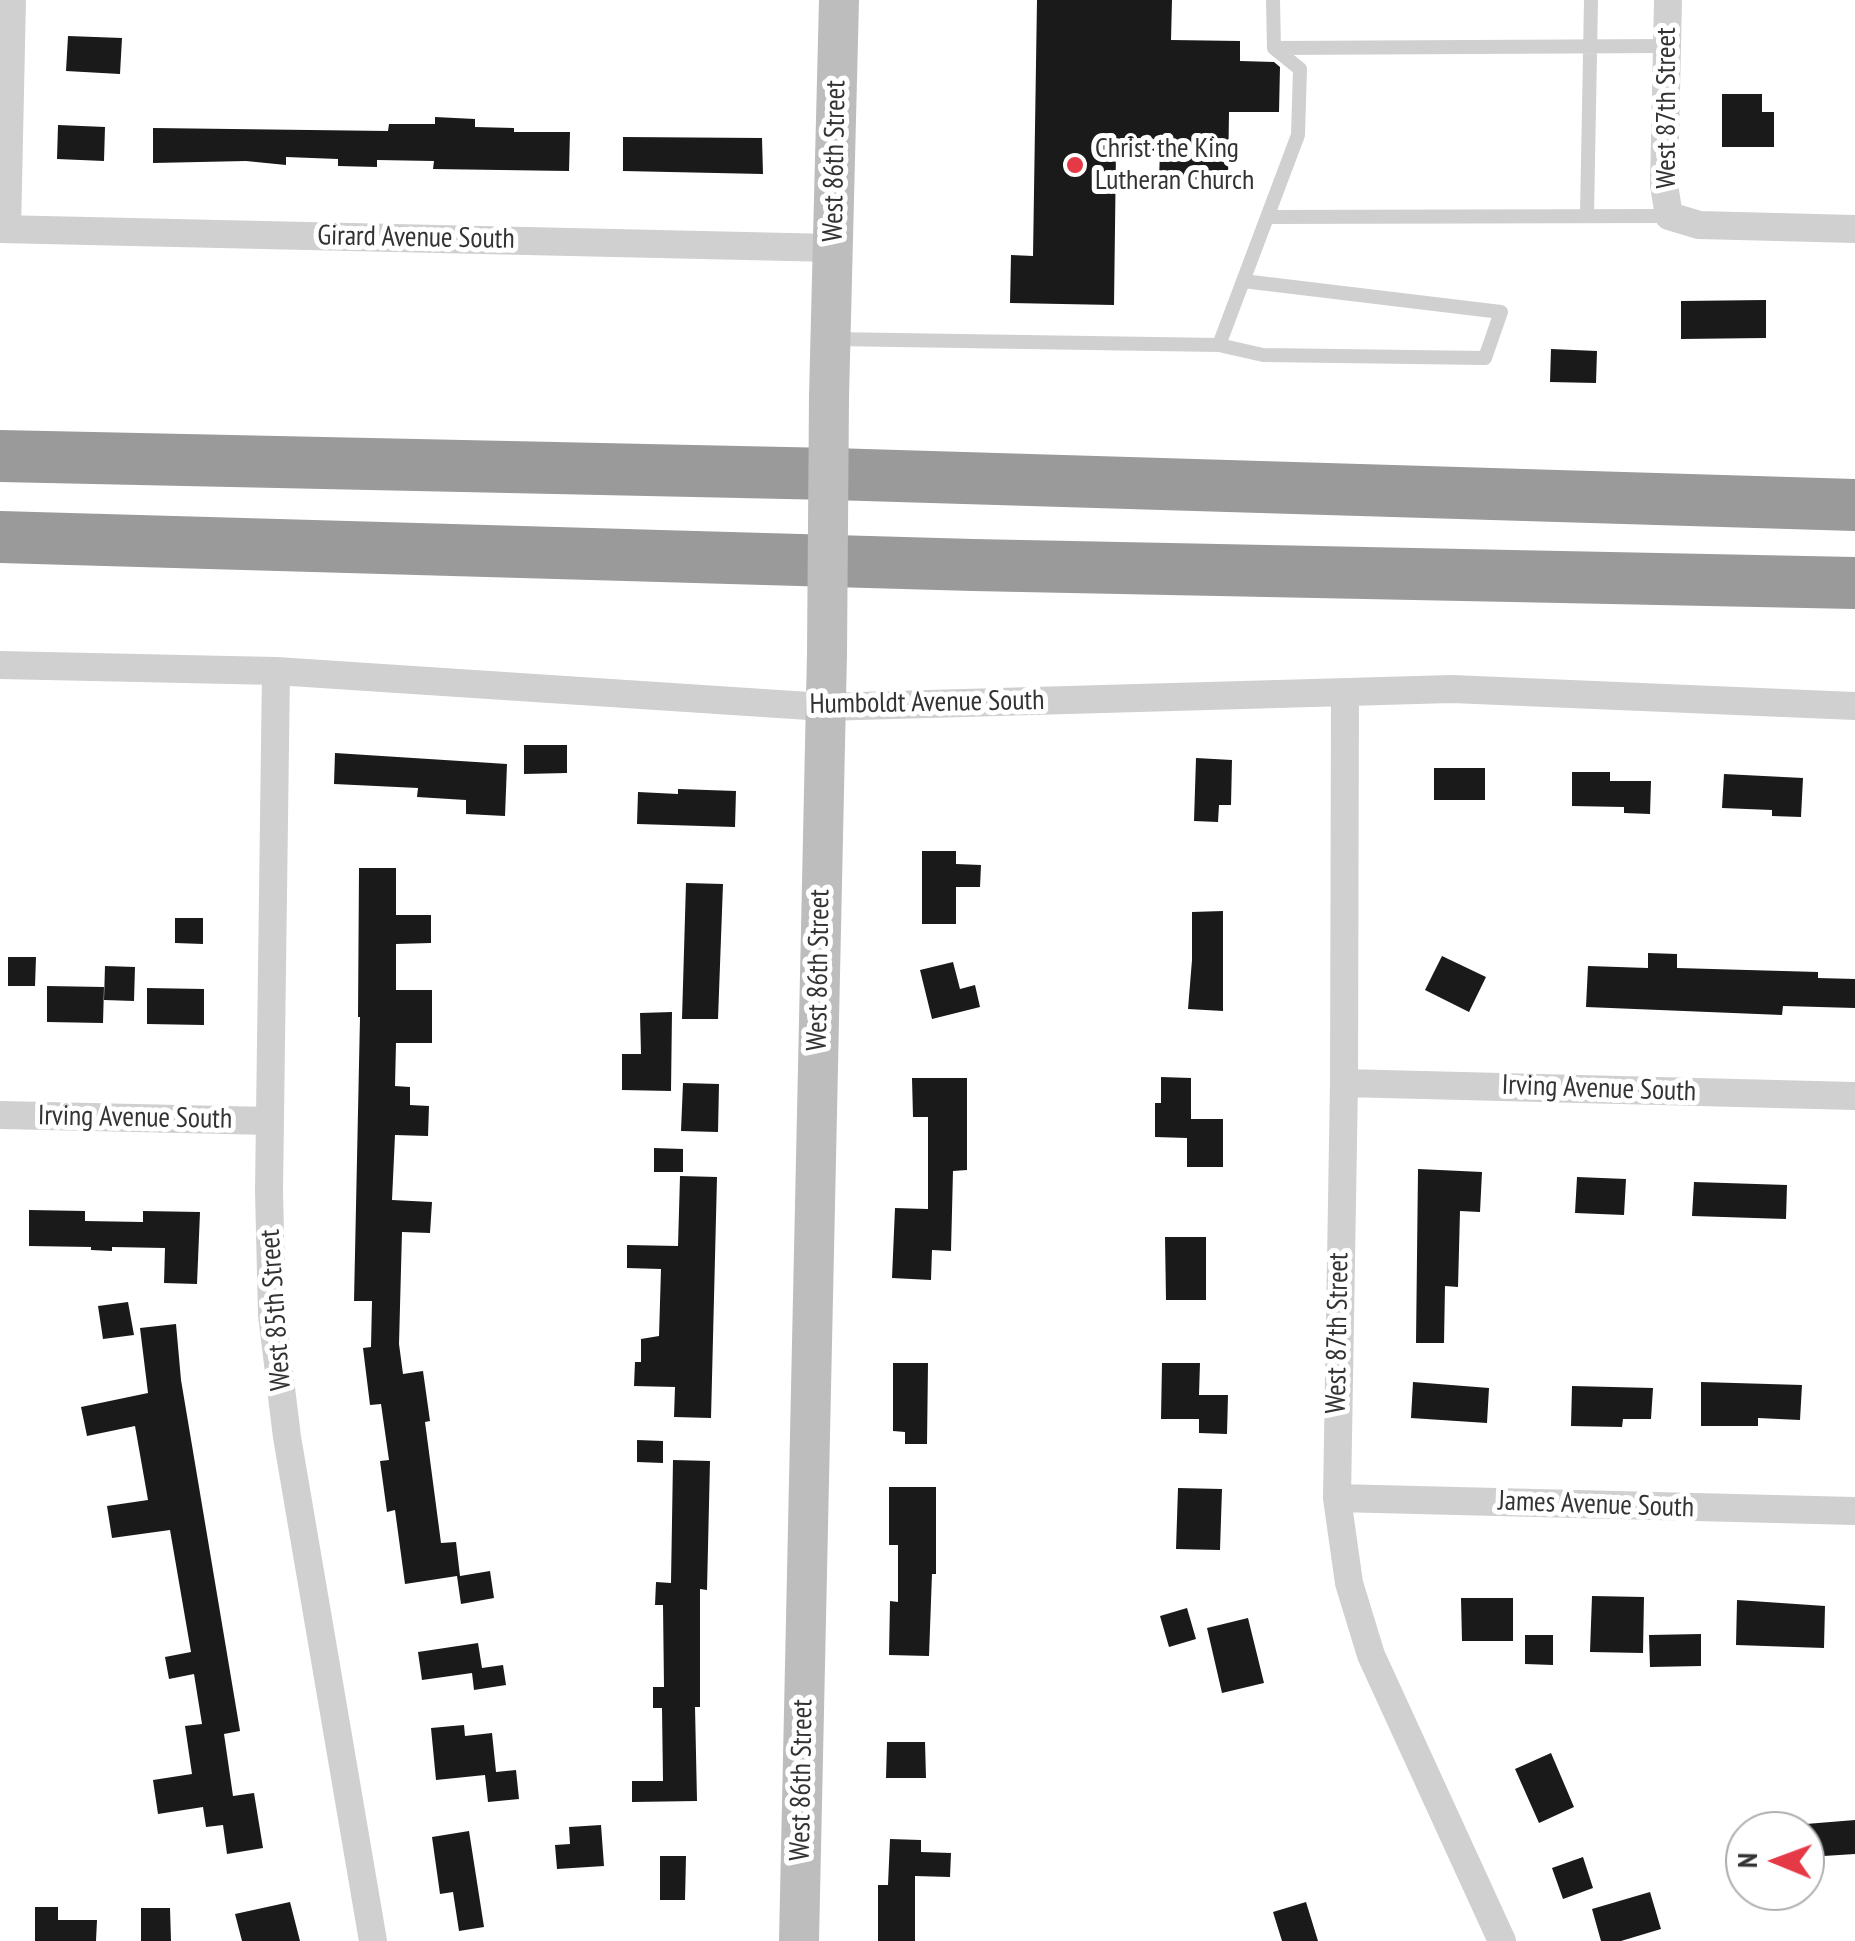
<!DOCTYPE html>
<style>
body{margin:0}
#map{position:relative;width:1855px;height:1941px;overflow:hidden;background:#fff;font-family:"PT Sans Narrow",sans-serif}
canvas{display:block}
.north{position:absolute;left:1725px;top:1811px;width:100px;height:100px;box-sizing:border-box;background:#fff;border:2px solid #adadad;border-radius:50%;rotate:271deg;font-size:28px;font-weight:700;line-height:40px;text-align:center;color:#333}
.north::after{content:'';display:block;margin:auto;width:35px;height:45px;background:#e63946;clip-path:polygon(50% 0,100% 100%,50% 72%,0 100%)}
</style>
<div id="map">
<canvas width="1855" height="1941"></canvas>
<div class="north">N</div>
</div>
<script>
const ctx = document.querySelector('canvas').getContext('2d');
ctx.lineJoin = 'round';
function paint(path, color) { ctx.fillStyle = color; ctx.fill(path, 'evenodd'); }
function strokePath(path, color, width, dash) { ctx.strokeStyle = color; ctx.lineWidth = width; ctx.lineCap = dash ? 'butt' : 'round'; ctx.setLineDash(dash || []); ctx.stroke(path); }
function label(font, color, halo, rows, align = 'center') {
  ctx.font = font + ' "PT Sans Narrow",sans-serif'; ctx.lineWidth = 10; ctx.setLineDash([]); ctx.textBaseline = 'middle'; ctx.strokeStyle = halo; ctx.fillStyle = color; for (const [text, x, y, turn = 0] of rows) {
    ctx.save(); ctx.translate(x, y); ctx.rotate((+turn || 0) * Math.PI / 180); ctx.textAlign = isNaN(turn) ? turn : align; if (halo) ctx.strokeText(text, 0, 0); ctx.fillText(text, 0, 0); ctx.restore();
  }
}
paint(new Path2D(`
 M1037,0H1172L1171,40L1240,41V61L1274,62L1280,67L1279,112H1229L1228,180L1159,179L1160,151L1116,150L1114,305L1010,303L1011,255L1033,256Z
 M68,36L122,38L120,74L66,71Z
 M1722,94H1762V112H1774V147H1722Z
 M435,117L475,119V127L514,128V132H570L569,171L433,169L434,161L377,160V167L338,166V159L286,157V165L246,161L153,163V128L388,131L389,124H435Z
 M58,125L105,127L104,161L57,159Z
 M623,137L762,138L763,174L623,171Z
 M1766,300V338L1681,339V301Z
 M1551,349L1597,351L1596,383L1550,382Z
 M524,745H567V773L524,774Z
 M335,753L507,764L505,816L466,814V800L417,797L418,788L334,784Z
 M1196,758L1232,760L1231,805H1219L1218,822L1194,821Z
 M1434,768H1485V800H1434Z
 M1572,772H1610V781H1651L1650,814L1624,813V807L1572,806Z
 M1724,774L1803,778L1801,817L1772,816V810L1722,808Z
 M678,789L736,791L735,827L637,824L638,792L678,794Z
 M922,851H956V864L981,865L980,887H956V924H922Z
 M359,868H396V915H431V943L396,944V990H432V1043H396L395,1086L410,1087V1105L429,1106L428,1136L395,1135L392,1200L432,1202L430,1233L402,1232L399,1344L403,1374L423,1371L430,1421L425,1422L441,1543L456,1542L460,1576L490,1571L494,1598L461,1604L457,1576L405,1584L395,1510L387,1512L380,1461L389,1460L381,1404L370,1405L363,1348L371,1347L372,1301H354L360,1017H358Z
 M686,883L723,884L718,1019H682Z
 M1223,911V1011L1188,1009L1192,960V912Z
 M175,918H203V944L175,943Z
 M1648,953L1677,954V968L1818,972V978L1855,979V1008L1783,1006L1782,1015L1586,1007L1588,966L1648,968Z
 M1442,956L1486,977L1469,1012L1425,990Z
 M8,957H36L35,986H8Z
 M953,962L960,989L975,985L980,1007L932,1019L920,970Z
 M105,966L135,967L134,1001L104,1000Z
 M47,986L104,987L103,1023L47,1022Z
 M147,988L204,989V1025L147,1024Z
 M672,1012L671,1091L622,1090V1054H641L640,1013Z
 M1161,1077L1191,1078V1119H1223V1167H1187V1138L1155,1137V1103H1161Z
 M912,1078H967V1170L953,1171L951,1251L932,1250L931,1280L892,1278L895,1208L928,1209V1117H913Z
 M683,1083L719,1084L718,1132L681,1131Z
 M654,1148L683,1149V1172H654Z
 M1418,1169L1482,1172L1480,1212L1460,1211L1458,1287L1445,1286L1444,1343H1416Z
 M680,1176L717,1177L711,1418L674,1417L675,1387L634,1386L635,1362H641V1339L659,1336L661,1269L627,1268V1245L678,1246Z
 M1577,1177L1626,1179L1624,1215L1575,1213Z
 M1694,1182L1787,1185L1786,1219L1692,1216Z
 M29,1210L85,1211V1221L143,1222V1211L200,1212L197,1284L164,1283L165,1248L112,1247V1251L91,1250V1247L29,1246Z
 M1165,1237H1206V1300H1166Z
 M128,1302L134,1335L103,1339L98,1306Z
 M176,1324L181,1380L240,1731L224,1734L233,1796L254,1793L263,1848L227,1854L223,1825L206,1827L203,1807L158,1814L153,1780L192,1774L185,1726L202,1724L194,1674L169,1679L165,1657L191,1652L170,1530L112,1538L107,1506L148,1500L135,1426L87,1436L81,1407L148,1393L140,1328Z
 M893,1363H928L927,1444H905V1432L893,1431Z
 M1162,1363H1200L1199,1395H1228L1227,1434L1199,1433V1419H1161Z
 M1413,1382L1489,1388L1487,1423L1411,1418Z
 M1701,1382L1802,1385L1800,1420L1758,1418V1426H1701Z
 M1572,1386L1653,1388L1651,1419H1623L1622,1427L1571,1426Z
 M637,1440L663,1441V1463L637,1462Z
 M673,1460L710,1461L707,1590L700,1589V1707H695L697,1801L632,1802V1781H663L662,1708H653V1687H664L663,1605H655L656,1582L671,1583Z
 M889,1487H936V1574H932L929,1656L889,1655L890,1601L898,1602V1545H889Z
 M1178,1488L1222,1489L1220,1550L1176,1549Z
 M1592,1596L1644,1597L1643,1653L1590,1652Z
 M1461,1598H1513V1641H1462Z
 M1737,1600L1825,1606L1824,1648L1736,1645Z
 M1187,1608L1196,1639L1169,1647L1160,1616Z
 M1248,1618L1264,1683L1222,1693L1207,1628Z
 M1701,1634V1666L1650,1667L1649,1635Z
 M1525,1635H1553V1665L1525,1664Z
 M478,1643L482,1668L503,1665L506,1685L474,1690L472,1673L422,1680L418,1652Z
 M464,1725L465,1736L492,1733L496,1772L516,1770L519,1799L488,1802L485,1775L436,1780L431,1728Z
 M887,1742H925L926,1778H886Z
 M1551,1753L1574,1807L1539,1823L1515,1769Z
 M1855,1820V1854L1808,1857L1806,1824Z
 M601,1825L604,1866L557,1869L555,1845L570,1844L569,1827Z
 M469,1831L484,1927L459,1931L453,1892L440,1894L432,1837Z
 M890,1839L921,1840V1852L951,1853L950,1877L915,1876V1941H878V1885H888Z
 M660,1856H686L685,1900H660Z
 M1583,1857L1593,1888L1563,1899L1552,1868Z
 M1650,1892L1661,1929L1621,1941H1601L1592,1909Z
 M290,1902L300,1941H242L235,1914Z
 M1306,1902L1318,1941H1282L1273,1912Z
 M35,1907H58V1920H97L96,1941H35Z
 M141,1908H170L171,1941H141Z`), '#1a1a1a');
strokePath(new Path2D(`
 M1274,48L1667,46
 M1587,215L1591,0
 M1267,217L1669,216
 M832,339L1219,345L1298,135L1300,69L1274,48L1273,0
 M1219,345L1263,355L1485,358L1501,312L1243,281`), '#d0d0d0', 14);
strokePath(new Path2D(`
 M1668,0L1664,185L1669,216L1699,225L1855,229
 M0,229L833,248
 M7,229L12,0
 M0,665L276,671L824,707L1452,689L1855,706
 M276,671L269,1191L272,1315L287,1437L373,1941
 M1345,692L1344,1083L1337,1498L1349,1583L1371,1655L1502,1941
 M1344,1083L1855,1096
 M0,1115L270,1121
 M1337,1498L1855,1511`), '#d0d0d0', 28);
strokePath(new Path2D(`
 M829,397L839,0
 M799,1941L827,653`), '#bdbdbd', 40);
strokePath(new Path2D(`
 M0,456L832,474L1855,505
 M0,537L973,565L1855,583`), '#9a9a9a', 52);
strokePath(new Path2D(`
 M827,653L829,397`), '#bdbdbd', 40);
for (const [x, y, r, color] of [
 [1075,165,10,"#e63946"]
]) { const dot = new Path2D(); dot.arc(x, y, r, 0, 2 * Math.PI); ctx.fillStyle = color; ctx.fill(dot); strokePath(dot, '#fff', 4); }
label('28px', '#333', '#fff', [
 ["West 87th Street",1667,108,-90],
 ["West 86th Street",835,161,-89],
 ["Girard Avenue South",416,238,1],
 ["Humboldt Avenue South",927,703,-1],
 ["West 86th Street",819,970,-89],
 ["Irving Avenue South",1599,1089,2],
 ["Irving Avenue South",135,1118,1],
 ["West 85th Street",276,1310,-94],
 ["West 87th Street",1338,1333,-89],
 ["James Avenue South",1596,1505,2],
 ["West 86th Street",802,1780,-89]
]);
label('28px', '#333', '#fff', [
 ["Christ the King",1095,149],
 ["Lutheran Church",1095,181]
], 'left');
</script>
